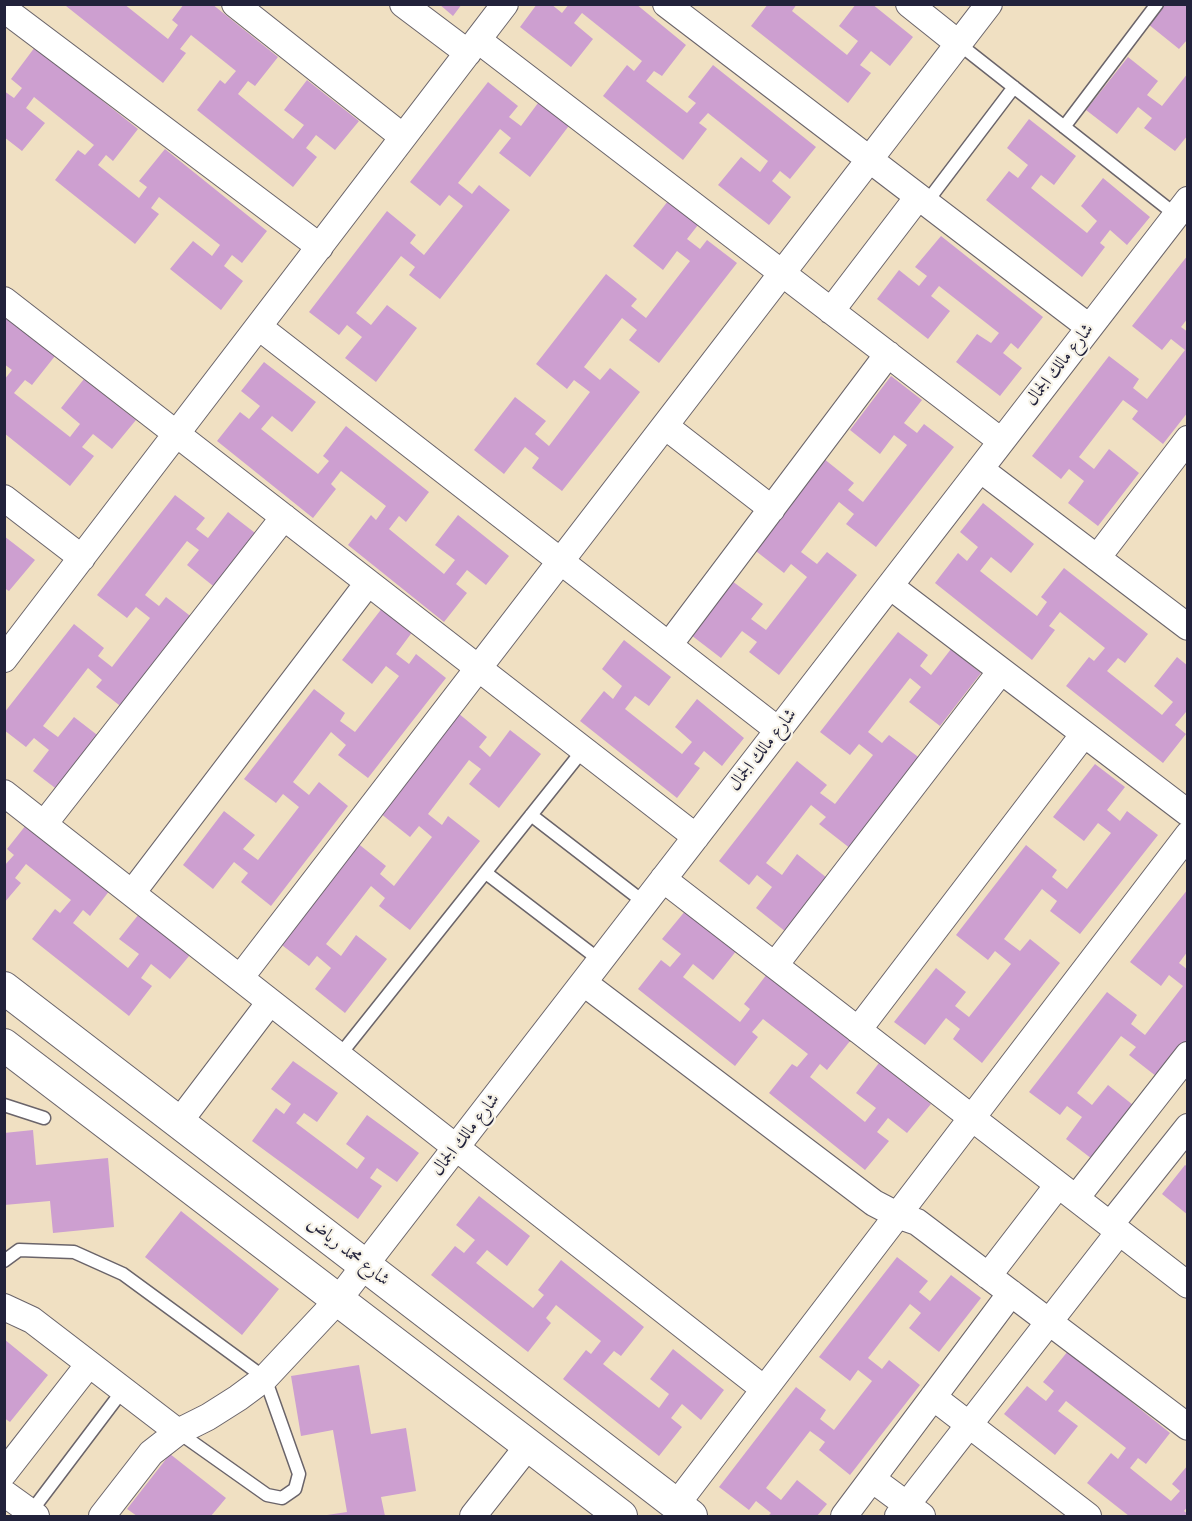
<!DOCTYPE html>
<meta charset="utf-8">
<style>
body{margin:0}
#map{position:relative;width:1192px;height:1521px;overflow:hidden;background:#f0e0c2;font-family:"IM FELL French Canon",serif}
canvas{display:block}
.frame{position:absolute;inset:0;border:6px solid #22223b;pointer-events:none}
</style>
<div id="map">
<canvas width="1192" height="1521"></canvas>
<div class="frame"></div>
</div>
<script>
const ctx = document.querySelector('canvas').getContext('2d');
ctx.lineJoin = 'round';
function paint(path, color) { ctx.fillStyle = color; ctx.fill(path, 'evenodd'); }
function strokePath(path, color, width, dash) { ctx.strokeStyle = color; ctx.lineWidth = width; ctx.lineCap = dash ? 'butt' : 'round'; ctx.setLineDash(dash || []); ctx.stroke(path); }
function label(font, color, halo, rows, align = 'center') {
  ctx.font = font + ' "IM FELL French Canon",Amiri,serif'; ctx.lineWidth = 4.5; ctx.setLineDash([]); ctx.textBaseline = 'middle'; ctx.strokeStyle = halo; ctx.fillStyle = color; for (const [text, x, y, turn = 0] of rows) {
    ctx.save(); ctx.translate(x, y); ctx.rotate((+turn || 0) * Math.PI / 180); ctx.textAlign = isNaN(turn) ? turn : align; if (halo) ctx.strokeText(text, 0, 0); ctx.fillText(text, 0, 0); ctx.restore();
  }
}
paint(new Path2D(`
 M67,4H124L168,39L178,25L172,20L184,4H212L278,57L255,86L248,81L238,94L293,139L304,125L284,110L307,80L359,121L335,150L316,135L306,148L317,157L293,187L197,110L220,80L225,84L236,71L191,35L180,49L186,53L163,83L66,6Z
 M439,4H462L453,16Z
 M537,4H551L562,13L569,4H636L686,45L662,76L654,71L646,81L687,113L696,103L688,97L713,65L816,147L790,179L780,171L772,181L791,197L769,225L718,185L741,157L760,172L768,161L708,113L699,123L707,129L683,160L603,96L627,65L634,71L642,61L582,13L574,23L593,39L571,67L520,27Z
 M768,4H797L792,11L847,55L858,41L839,26L856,4H872L913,37L890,66L871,51L860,65L871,73L848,103L751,26Z
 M1164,4H1188V40H1187L1179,49L1148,24Z
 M35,47L138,129L113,161L106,155L98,165L139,198L147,187L139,181L165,149L267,231L242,263L232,255L224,266L243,281L221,310L170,269L193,241L212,256L220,245L159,197L151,208L159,214L135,244L55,180L78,150L85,155L94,145L34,97L26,108L45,123L22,151L4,137V91L14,98L22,88L11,79Z
 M1128,57L1158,81L1147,95L1162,106L1188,73V135L1175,151L1144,128L1152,118L1138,107L1117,134L1086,110Z
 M488,82L518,106L509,117L521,126L541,99L571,123L530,177L499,153L511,138L500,129L458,183L472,194L479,185L510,210L440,299L409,275L415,267L401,256L356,313L371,325L387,305L417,328L376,382L345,358L362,337L347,325L339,335L309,312L387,211L416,235L410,243L424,255L463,206L449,195L440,206L410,182Z
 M1029,119L1076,156L1054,185L1041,175L1031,188L1087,233L1097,221L1081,206L1103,178L1150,217L1127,245L1110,230L1100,243L1105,247L1082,277L986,200L1009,171L1018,178L1028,165L1007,148Z
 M675,192L705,216L687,239L700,249L707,240L737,263L659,363L629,340L637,330L622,318L584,367L600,380L610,368L640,392L562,491L532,468L539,458L525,447L504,474L474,450L515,397L546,421L535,434L549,446L590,392L574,380L567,389L536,364L606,274L637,299L631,306L646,318L690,261L677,251L663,270L633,246Z
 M941,236L1043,317L1018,349L1011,343L1003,353L1022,368L1000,396L956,362L977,334L991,343L999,333L939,286L931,296L950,311L928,339L877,299L899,270L919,286L927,276L915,267Z
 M1188,255V318L1181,327L1188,332V412L1163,444L1132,419L1138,411L1123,400L1079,457L1094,469L1109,449L1139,473L1098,526L1068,503L1084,481L1069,469L1061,479L1032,456L1109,356L1139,379L1133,388L1147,399L1185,350L1171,339L1162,350L1132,326Z
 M4,316L55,356L32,385L25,380L14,393L70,437L80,424L61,408L84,379L136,420L112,449L93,434L82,447L94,456L70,486L4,433V380L12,370L4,364Z
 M264,362L316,402L292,432L272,416L261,429L318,474L329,461L323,456L346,426L429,492L406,522L399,516L389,529L444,574L455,560L435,545L458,515L509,556L486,585L467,570L456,584L467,593L444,622L348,545L371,515L376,520L386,506L341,471L331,484L336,489L313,518L217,441L240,412L249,419L260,406L241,391Z
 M891,376L922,400L904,423L917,433L924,424L954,447L876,547L846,524L854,514L839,502L801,552L817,564L827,552L857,575L779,675L749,652L757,642L742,631L721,658L691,635L732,581L763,604L751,619L766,630L807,577L791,564L784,573L752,548L823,458L854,483L848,490L863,502L907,445L894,435L880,454L850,430Z
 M175,495L205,518L196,529L208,538L228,512L259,536L217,589L187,565L199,550L187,541L145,595L159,606L166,597L198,622L128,712L96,687L102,680L88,668L43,726L58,737L74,717L105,741L63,794L33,771L49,750L34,738L26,747L4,730V713L74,624L104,648L98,656L112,667L150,618L136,607L127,618L97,595Z
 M983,503L1034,544L1011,573L991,557L980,571L1037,616L1047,602L1041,597L1064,568L1148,634L1125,663L1118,658L1107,671L1162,715L1173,702L1154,686L1177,657L1188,666V713L1186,712L1175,725L1186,734L1163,763L1066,686L1089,657L1094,661L1105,648L1060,612L1049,626L1055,630L1032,660L935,583L958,553L967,561L978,547L960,532Z
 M4,536L35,560L9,591L4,588Z
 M383,607L413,631L396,654L409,664L416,654L446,678L368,778L338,755L346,745L331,732L293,782L309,795L319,782L348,806L271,906L241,882L248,873L234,862L213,889L183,865L224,811L255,835L243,849L258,860L299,807L283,794L276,803L244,779L314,689L345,713L340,721L355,732L399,676L386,666L372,684L342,660Z
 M898,632L928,655L920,666L931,675L951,649L981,673L940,726L909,702L921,687L910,678L868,732L882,743L889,735L921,759L851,849L819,824L826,817L811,805L766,863L782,875L797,854L827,878L786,932L756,908L772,887L757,875L749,885L719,861L797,761L827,785L820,793L835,804L873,755L859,744L850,755L820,732Z
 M624,640L671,677L649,706L635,696L625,709L682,754L692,742L675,727L697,699L744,738L722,766L704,751L694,764L700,768L677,798L580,721L604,691L613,699L622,686L602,669Z
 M458,713L487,737L479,747L490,757L510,730L541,754L499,808L469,784L481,769L469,760L428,814L442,825L448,816L480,841L410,930L379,906L385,898L371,886L326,944L341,956L356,935L387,959L345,1013L315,989L331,968L317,956L309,966L278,942L356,842L386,866L380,874L394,886L432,837L419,826L410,837L380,813Z
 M1095,764L1125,787L1107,810L1120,821L1127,811L1158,835L1080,934L1050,911L1057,901L1042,889L1004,939L1020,951L1030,939L1060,963L982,1063L953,1039L960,1029L946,1018L925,1045L894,1022L936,968L966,992L955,1006L969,1017L1011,964L995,951L988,960L956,935L1026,845L1057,870L1052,877L1067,889L1111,833L1098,823L1084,841L1053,817Z
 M30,820L113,886L90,916L83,910L73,923L128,968L139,954L119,939L143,909L194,950L170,979L151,964L141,978L152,986L129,1016L32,939L55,909L60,913L71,900L26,864L15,878L21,883L4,903V866L14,855L7,849Z
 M1188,889V951L1179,963L1188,970V1046L1161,1080L1129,1055L1136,1047L1121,1036L1077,1093L1092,1105L1108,1085L1138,1109L1096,1162L1066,1139L1082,1117L1067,1106L1060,1115L1029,1092L1107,992L1137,1015L1131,1024L1145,1035L1183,986L1169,975L1161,986L1130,962Z
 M686,910L737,950L713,980L693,964L683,977L740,1022L750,1009L744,1004L767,974L850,1041L827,1070L820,1064L810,1077L865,1122L876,1108L856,1093L879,1063L931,1104L907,1133L888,1118L877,1132L889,1141L865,1170L769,1093L792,1064L797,1067L808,1054L763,1019L752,1032L758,1037L735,1066L638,989L661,960L670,967L681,954L662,939Z
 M293,1061L338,1093L317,1122L304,1113L296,1123L357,1169L365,1158L346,1144L367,1115L419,1153L397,1182L377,1168L370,1178L382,1186L358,1219L252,1141L276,1108L284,1114L291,1104L271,1089Z
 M33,1130L36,1165L108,1158L114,1227L53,1233L50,1201L4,1205V1133Z
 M1185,1165L1188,1167V1215L1162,1194Z
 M479,1196L530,1236L507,1266L487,1250L476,1263L533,1308L544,1295L538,1290L561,1260L644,1327L621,1356L614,1351L603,1364L659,1408L669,1394L650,1379L673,1349L724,1390L701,1420L682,1404L671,1418L682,1427L659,1456L563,1379L586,1350L591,1354L601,1341L556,1305L546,1318L551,1323L528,1352L431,1275L455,1246L464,1253L475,1240L456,1225Z
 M181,1211L279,1289L242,1335L145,1257Z
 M897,1257L928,1281L919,1292L930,1301L951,1275L981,1298L939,1352L909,1328L921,1313L910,1304L868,1358L882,1369L889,1360L920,1385L850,1475L819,1450L825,1442L810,1431L766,1488L781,1500L797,1480L827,1504L817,1516H768L771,1513L756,1501L749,1510L719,1487L796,1387L826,1410L820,1419L834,1430L872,1381L858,1370L850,1381L819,1357Z
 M4,1339L48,1375L10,1422L4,1418Z
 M1068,1351L1170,1433L1146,1464L1138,1458L1130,1468L1171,1501L1180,1491L1172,1484L1188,1465V1506L1184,1511L1188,1514V1516H1129L1087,1483L1111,1453L1118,1459L1126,1448L1066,1401L1058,1411L1078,1426L1055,1455L1004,1414L1027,1386L1046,1401L1054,1391L1043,1382Z
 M359,1365L371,1434L406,1428L416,1491L381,1497L385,1516H327V1515L347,1512L333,1430L301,1436L291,1376Z
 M170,1454L226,1498L211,1516H137L127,1509Z`), '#cd9fd0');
const service = new Path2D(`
 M959,44L1176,215
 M1064,127L1157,4
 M926,203L1014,87
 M531,815L645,903
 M486,873L601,961
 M339,1056L583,750
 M4,1105L44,1118
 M4,1261L19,1250L74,1252L123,1274L265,1378L299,1474L295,1489L282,1498L267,1495L178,1432
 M30,1513L123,1390`);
const minor = new Path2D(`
 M235,4L403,137
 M403,4L468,53
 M666,4L1089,327
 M909,4L959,44
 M4,9L320,247
 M478,40L1001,441
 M4,300L696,837
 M831,311L918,197
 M259,327L778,730
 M665,426L772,509
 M980,469L1188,627
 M4,498L82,558
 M1097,558L1188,439
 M890,586L1188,813
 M669,645L888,354
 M4,659L505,4
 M4,793L764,1389
 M44,824L284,517
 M663,879L1188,1285
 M132,893L368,583
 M775,965L1001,671
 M240,978L989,4
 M584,983L874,1203L897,1215L917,1222L1188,1427
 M858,1030L1084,734
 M179,1122L270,1002
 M1076,1198L1188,1055
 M1110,1225L1188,1127
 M988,1276L1058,1185
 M4,1307L32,1320L178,1432
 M933,1397L1088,1516
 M4,1473L89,1364
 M872,1479L922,1516
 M4,1493L36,1516
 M676,1505L1188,835
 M102,1516L151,1453L178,1432L208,1417L238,1398L265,1378L338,1300L1188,200
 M473,1516L528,1446
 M844,1516L1011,1293
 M898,1516L1119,1232`);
const tertiary = new Path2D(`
 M4,988L691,1516
 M4,1045L621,1516`);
strokePath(service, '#6a646a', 15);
strokePath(minor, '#6a646a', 28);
strokePath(tertiary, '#6a646a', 34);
strokePath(service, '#fff', 12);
strokePath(minor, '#fff', 26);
strokePath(tertiary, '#fff', 32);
label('18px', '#22223b', '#f7f3e8', [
 ["شارع مالك الجمال",1060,365,-52],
 ["شارع مالك الجمال",763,750,-52],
 ["شارع مالك الجمال",466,1135,-52],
 ["شارع محمد رياض",348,1252,38]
]);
</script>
